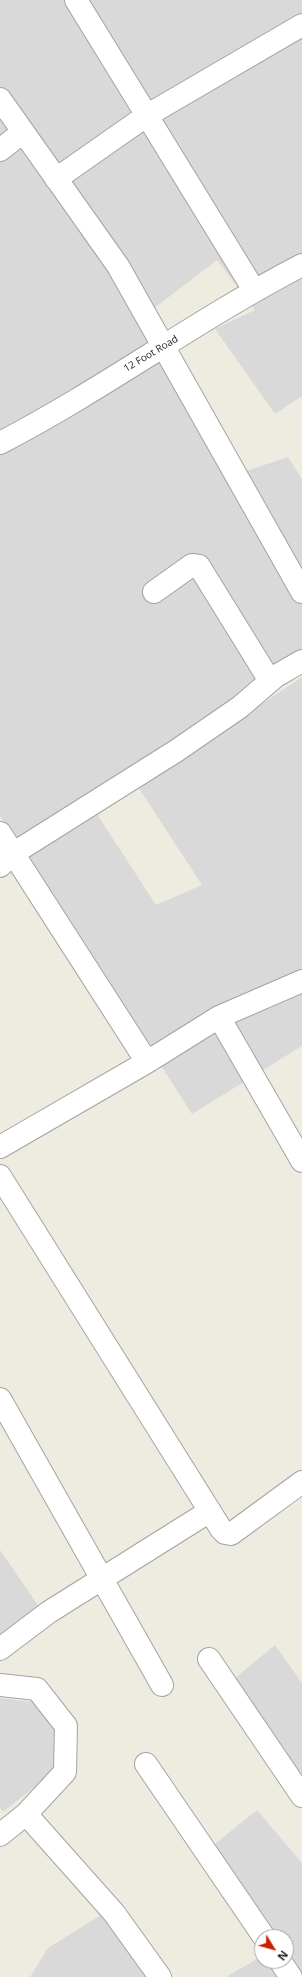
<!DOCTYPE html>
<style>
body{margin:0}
#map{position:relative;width:302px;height:1977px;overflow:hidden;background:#eeece0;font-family:"Open Sans",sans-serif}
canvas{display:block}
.north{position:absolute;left:254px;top:1929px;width:40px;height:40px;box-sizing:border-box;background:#fff;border:1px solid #a4a4a4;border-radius:50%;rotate:127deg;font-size:11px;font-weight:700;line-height:16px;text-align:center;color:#1c1c1c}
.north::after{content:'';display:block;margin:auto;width:14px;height:18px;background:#c82000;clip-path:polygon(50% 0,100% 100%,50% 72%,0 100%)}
</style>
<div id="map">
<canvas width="302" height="1977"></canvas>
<div class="north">N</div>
</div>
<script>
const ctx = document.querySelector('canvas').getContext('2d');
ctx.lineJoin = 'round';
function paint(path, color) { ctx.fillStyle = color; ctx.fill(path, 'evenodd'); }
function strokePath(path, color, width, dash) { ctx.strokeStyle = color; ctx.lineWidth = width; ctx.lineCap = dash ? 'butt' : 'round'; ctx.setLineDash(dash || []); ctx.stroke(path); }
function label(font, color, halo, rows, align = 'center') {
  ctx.font = font + ' "Open Sans",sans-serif'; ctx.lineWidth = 3; ctx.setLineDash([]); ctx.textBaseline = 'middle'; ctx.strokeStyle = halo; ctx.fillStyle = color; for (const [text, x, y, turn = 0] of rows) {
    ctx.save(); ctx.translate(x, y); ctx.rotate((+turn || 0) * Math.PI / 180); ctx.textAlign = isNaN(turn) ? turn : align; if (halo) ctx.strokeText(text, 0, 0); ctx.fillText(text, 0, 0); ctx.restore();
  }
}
paint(new Path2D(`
 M0,0H302V396L275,414L215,329L255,310L217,260L144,316L240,473L288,457L302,479V652L217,716L17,842L0,816Z
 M302,677V1046L192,1114L27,857L95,811L156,905L202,885L138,787Z
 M0,1550L42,1611L0,1642Z
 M275,1645L302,1683V1786L228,1684Z
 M0,1698L33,1702L60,1729L57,1769L3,1812L0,1808Z
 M257,1810L302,1863V1977H226L262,1956V1961H286V1937H272L210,1848Z
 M101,1915L147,1977H30L48,1948Z`), '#dad9d9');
const minor = new Path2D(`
 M76,0L254,290
 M0,99L118,266L302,592
 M0,150L23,132
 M56,179L146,116L302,25
 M0,443C104,389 198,319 302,265
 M154,592L192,565L199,566L270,681
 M0,833L147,1062
 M0,866L14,853L176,751L240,707L276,676L302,661
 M219,1017L302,1161
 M0,1147L147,1062L219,1017L302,981
 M0,1176L221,1529L225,1533L231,1534L302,1482
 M0,1399L162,1685
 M0,1649L49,1612L210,1511
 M209,1659L302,1796
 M0,1685L37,1689L66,1726L65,1772L26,1814L0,1835
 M146,1764L264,1937
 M26,1814L114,1913L160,1977
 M280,1961L291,1977`);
strokePath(minor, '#a3a3a3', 24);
strokePath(minor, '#fff', 22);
label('10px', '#1c1c1c', '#fff', [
 ["12 Foot Road",151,354,-31]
]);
</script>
